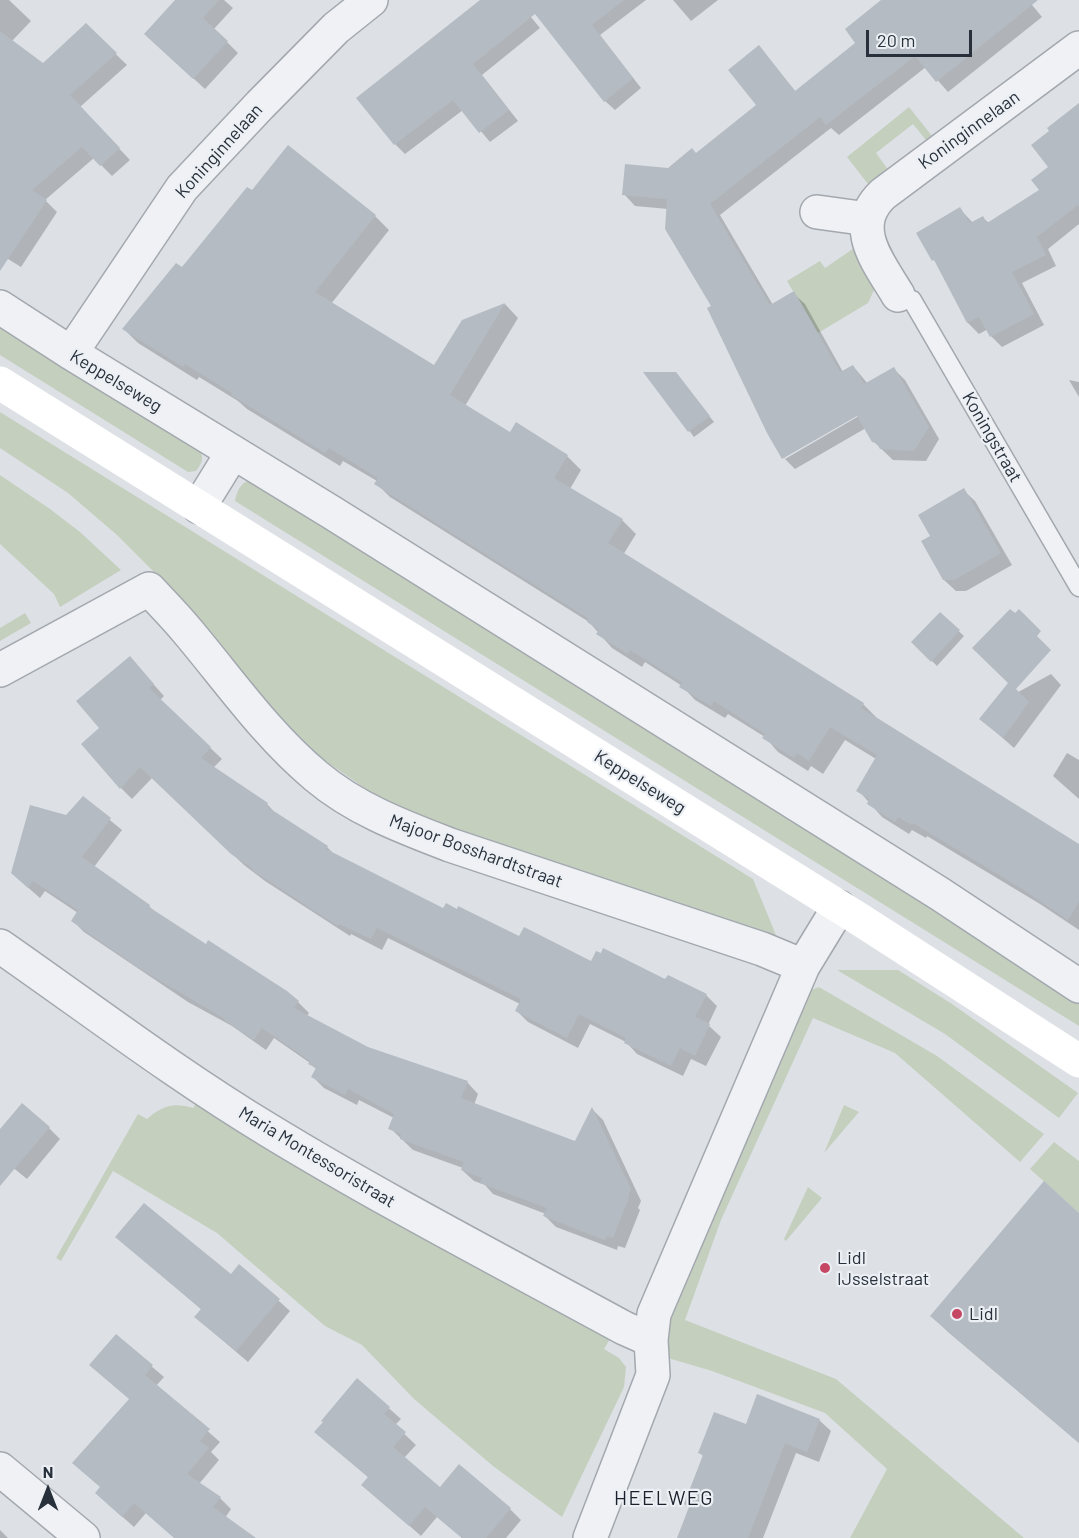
<!DOCTYPE html>
<style>
body{margin:0}
#map{position:relative;width:1079px;height:1538px;overflow:hidden;background:#dde1e6;font-family:Barlow,sans-serif}
canvas{display:block}
.north{position:absolute;left:18px;top:1460px;width:60px;height:60px;-webkit-text-stroke:4px #ecf0f4;paint-order:stroke;rotate:0deg;font-size:16px;font-weight:700;line-height:24px;text-align:center;color:#27303b}
.north::after{content:'';display:block;margin:auto;width:21px;height:27px;background:#27303b;clip-path:polygon(50% 0,100% 100%,50% 72%,0 100%)}
.scale{position:absolute;left:866px;top:30px;width:106px;height:27px;box-sizing:border-box;border:3px solid #27303b;border-top:0;padding-left:8px;font-size:18px;line-height:21px;white-space:nowrap;color:#27303b;-webkit-text-stroke:4px #ecf0f4;paint-order:stroke}
</style>
<div id="map">
<canvas width="1079" height="1538"></canvas>
<div class="north">N</div>
<div class="scale">20 m</div>
</div>
<script>
const ctx = document.querySelector('canvas').getContext('2d');
ctx.lineJoin = 'round';
function paint(path, color) { ctx.fillStyle = color; ctx.fill(path, 'evenodd'); }
function strokePath(path, color, width, dash) { ctx.strokeStyle = color; ctx.lineWidth = width; ctx.lineCap = dash ? 'butt' : 'round'; ctx.setLineDash(dash || []); ctx.stroke(path); }
function label(font, color, halo, rows, align = 'center') {
  ctx.font = font + ' Barlow,sans-serif'; ctx.lineWidth = 4.5; ctx.setLineDash([]); ctx.textBaseline = 'middle'; ctx.strokeStyle = halo; ctx.fillStyle = color; for (const [text, x, y, turn = 0] of rows) {
    ctx.save(); ctx.translate(x, y); ctx.rotate((+turn || 0) * Math.PI / 180); ctx.textAlign = isNaN(turn) ? turn : align; if (halo) ctx.strokeText(text, 0, 0); ctx.fillText(text, 0, 0); ctx.restore();
  }
}
paint(new Path2D(`
 M909,107L936,141L930,145L913,124L876,153L892,175L878,186L868,184L847,157Z
 M857,246L875,288L868,303L818,333L787,281L820,261L825,268Z
 M0,325L200,450C204,459 202,463 196,471L188,472L0,355Z
 M0,412L753,879L778,940L468,836L385,802L324,760L296,735L170,588L117,535L68,493L0,448Z
 M0,475L50,509L80,532L121,570L60,607L54,594L0,544Z
 M249,480L1079,998V1026L235,501C237,491 240,484 249,480Z
 M25,613L31,623L0,641V628Z
 M837,970H898L952,1004L1078,1093L1059,1118L945,1034Z
 M819,987L937,1056L1044,1134L1020,1162L895,1053L813,1018L721,1220L685,1320L836,1379L1024,1538H850L887,1469L825,1413L712,1371L668,1358L667,1328L811,990Z
 M199,1100L610,1339L604,1349L619,1358L626,1367L624,1387L562,1517L493,1466L414,1399L362,1345L325,1326L217,1233L113,1171L61,1261L56,1258L138,1114L147,1119C162,1106 173,1102 193,1108Z
 M844,1105L859,1112L824,1153Z
 M1054,1142L1079,1161V1213L1030,1169Z
 M808,1187L822,1198L786,1241L784,1239Z`), '#c4cfbe');
paint(new Path2D(`
 M0,0H9L31,21L12,41L43,65L86,25L127,65L80,107L130,160L112,176L94,158L45,200L57,212L21,267L0,254Z
 M177,0H224L233,8L214,29L238,53L205,89L157,45Z
 M482,0H517L540,28L482,75L518,121L490,142L463,110L405,154L395,144Z
 M535,0H646L600,35L641,88L615,110L605,101Z
 M673,0H718L691,21Z
 M884,0H1028L1042,17L948,92L926,67L839,135L831,128L720,215L773,305L793,293L805,304L843,372L853,366L868,384L894,369L905,380L939,439L926,461L893,460L873,441L866,428L795,469L785,459L864,413L863,411L785,455V459L668,209L635,206L624,194L696,154L758,105L759,47L796,92L857,44Z
 M1079,104V224L1048,249L1056,266L1022,283L1044,325L1002,347L991,336L988,329L979,334L968,323L938,264L934,260L960,209L973,223L983,218L989,223L1042,191L1050,167Z
 M288,148L375,216L389,230L331,304L435,367L463,321L505,304L518,318L465,406L511,434L517,424L567,456L581,470L570,489L622,520L636,534L623,555L863,704L877,718L1079,845V930L1040,904L927,836L926,838L912,830L909,834L882,817L858,790L876,759L845,740L823,774L811,766L808,771L778,752L765,737L728,714L725,718L695,700L682,686L645,662L642,667L612,648L589,622L390,497L376,483L377,481L343,461L340,466L247,409L238,401L199,377L197,380L138,343L124,329L252,192Z
 M646,374L681,380L714,422L694,437Z
 M1069,380L1079,382V397Z
 M963,490L975,501L1012,565L966,591H956L944,580L932,536Z
 M940,614L964,636L937,666L913,642Z
 M130,658L164,696L160,700L222,759L213,768L267,804L278,816L327,847L335,855L444,910L591,963L666,981L706,995L717,1006L708,1025L721,1037L706,1066L691,1059L683,1076L637,1054L626,1042L590,1024L578,1048L528,1022L517,1011L520,1004L388,938L382,950L351,934L350,936L265,881L244,865L152,778L132,799L121,788L101,728Z
 M1051,674L1061,685L1014,748L981,719L991,707Z
 M1067,753L1079,760V799L1053,776Z
 M83,798L122,830L94,867L149,906L159,916L298,1002L309,1013L307,1016L368,1049L467,1082L478,1094L474,1105L576,1143L593,1110L603,1120L641,1201L638,1208L640,1210L625,1248L618,1246L617,1250L556,1227L545,1216L546,1214L493,1194L485,1185L474,1181L462,1170L463,1168L413,1150L390,1128L394,1118L359,1100L357,1105L324,1088L313,1077L317,1070L310,1063L274,1038L266,1050L232,1026L188,1002L84,932L73,921L78,913L45,891L40,898L24,884L67,816Z
 M49,1128L60,1139L27,1179L0,1157V1132Z
 M1079,1215V1443L948,1332L932,1316Z
 M117,1237L231,1276L240,1266L290,1311L248,1362L208,1328L202,1310Z
 M116,1336L164,1377L156,1386L220,1442L211,1452L219,1460L199,1484L220,1498L231,1509L225,1518L253,1538H175L146,1513L134,1527L108,1504L102,1488L130,1400Z
 M357,1380L401,1419L395,1425L416,1445L404,1458L441,1489L510,1509L521,1520L506,1538H462L437,1517L421,1536L363,1485L369,1478L316,1432Z
 M819,1420L831,1431L819,1462L796,1453L763,1538H679L690,1509L686,1504L704,1457L700,1453L746,1426Z
 M0,1530L8,1538H0Z`), '#0003');
paint(new Path2D(`
 M175,0H219L203,18L228,41L193,79L144,34Z
 M480,0H624L592,25L633,78L604,102L535,14L473,64L509,110L479,133L453,100L394,145L356,98Z
 M881,0H1038L936,82L915,56L826,125L820,117L710,204L770,305L794,291L840,372L853,365L864,384L894,367L929,427L914,451L880,449L877,443L872,442L857,416L782,459L767,433L707,308L711,306L665,229L667,199L622,195L625,164L668,168L692,148L696,153L756,105L728,70L759,45L795,91L855,43L845,29Z
 M86,23L117,53L70,95L120,148L100,166L82,147L32,190L47,200L0,271V31L43,63Z
 M1079,103V207L1078,205L1037,237L1046,255L1012,272L1034,314L990,337L979,317L967,323L934,260L932,261L916,233L960,207L970,223L983,216L987,223L1039,190L1031,180L1048,167L1031,145L1049,131L1047,128Z
 M288,145L376,215L315,292L434,365L462,320L505,303L450,395L510,432L516,422L568,455L554,478L623,519L608,543L864,703L861,708L1079,844V902L1068,920L1024,890L913,823L912,825L898,817L895,822L867,804L869,799L856,791L877,755L830,727L809,761L797,753L794,758L762,738L765,734L714,701L711,706L679,687L682,682L630,650L628,654L596,634L599,630L587,622L589,619L374,484L378,478L329,448L325,453L231,395L232,393L185,364L183,367L122,329L176,263L182,267L247,187L252,190Z
 M643,372H676L710,416L688,432Z
 M964,488L1001,553L954,580H943L921,541L930,536L918,515Z
 M1010,609L1015,613L1019,609L1041,631L1037,636L1051,650L1016,689L1029,702L1003,738L979,719L1008,683L972,648Z
 M940,612L960,630L931,662L911,642Z
 M130,656L154,684L149,688L211,747L201,758L268,803L266,806L328,846L326,849L443,908L446,903L457,909L458,906L519,936L524,927L591,961L596,951L601,953L603,948L665,979L668,975L707,994L695,1017L710,1024L695,1056L680,1048L671,1066L624,1043L626,1038L579,1014L567,1038L515,1011L521,999L377,928L371,939L339,924L338,926L252,870L253,869L231,854L140,767L120,789L81,744L99,728L76,701Z
 M83,796L111,818L82,857L150,905L149,907L206,944L208,940L287,991L299,1001L294,1008L368,1047L468,1081L461,1098L575,1141L592,1107L631,1189L628,1196L629,1197L613,1238L607,1236L605,1240L543,1216L547,1208L480,1183L482,1178L461,1170L464,1162L400,1139L401,1134L388,1129L394,1114L348,1089L345,1095L311,1077L316,1068L308,1064L310,1061L262,1028L254,1040L224,1020L225,1019L142,970L71,921L78,910L33,881L28,888L11,873L30,805L66,815Z
 M22,1103L50,1127L0,1186V1129Z
 M1044,1181L1079,1213V1443L930,1316Z
 M144,1203L231,1274L239,1264L280,1299L236,1351L194,1317L201,1309L115,1237Z
 M116,1334L153,1365L145,1375L210,1429L200,1441L209,1448L187,1474L221,1497L213,1507L256,1538H174L134,1503L122,1517L95,1493L100,1487L72,1463L129,1399L89,1365Z
 M357,1378L390,1407L384,1414L406,1432L393,1447L440,1487L459,1464L511,1508L486,1538H462L425,1507L409,1526L361,1485L368,1477L314,1432L323,1422L321,1421Z
 M757,1394L820,1419L807,1452L785,1443L748,1538H677L689,1507L684,1504L703,1455L698,1453L714,1412L746,1424Z`), '#b4bbc2');
const lane = new Path2D(`
 M898,295L912,300L1079,587`);
const street = new Path2D(`
 M817,212L868,219
 M898,295C879,263 848,227 883,194L1079,48
 M0,307L71,353L331,512L940,894L1079,986
 M71,353L182,188L260,105L336,28L371,0
 M199,507L233,452
 M0,670L149,589C162,603 176,617 189,633C230,682 267,735 316,776C355,809 403,827 450,845L762,949L803,966
 M0,946C89,1008 177,1075 270,1131C385,1201 505,1263 624,1328L651,1340
 M0,1469L83,1538
 M590,1538L653,1375L651,1340L654,1314L803,966L839,907`);
strokePath(lane, '#a3a8af', 21);
strokePath(street, '#a3a8af', 36);
strokePath(lane, '#eff1f4', 18);
strokePath(street, '#eff1f4', 33);
strokePath(new Path2D(`
 M0,383L859,919L1079,1061`), '#fff', 33);
for (const [x, y, r, color] of [
 [825,1268,6,"#c64764"],
 [957,1314,6,"#c64764"]
]) { const dot = new Path2D(); dot.arc(x, y, r, 0, 2 * Math.PI); ctx.fillStyle = color; ctx.fill(dot); strokePath(dot, '#ecf0f4', 2); }
label('18px', '#27303b', '#ecf0f4', [
 ["Koninginnelaan",969,130,-36],
 ["Koninginnelaan",219,151,-48],
 ["Keppelseweg",116,381,31],
 ["Koningstraat",992,437,60],
 ["Keppelseweg",640,782,32],
 ["Majoor Bosshardtstraat",476,851,20],
 ["Maria Montessoristraat",317,1157,31]
]);
label('18px', '#27303b', '#ecf0f4', [
 ["Lidl",837,1258],
 ["IJsselstraat",837,1279],
 ["Lidl",969,1314]
], 'left');
ctx.letterSpacing = '1.5px';
label('20px', '#1a212c', '#ecf0f4', [
 ["HEELWEG",664,1498]
]);
ctx.letterSpacing = '0px';
</script>
